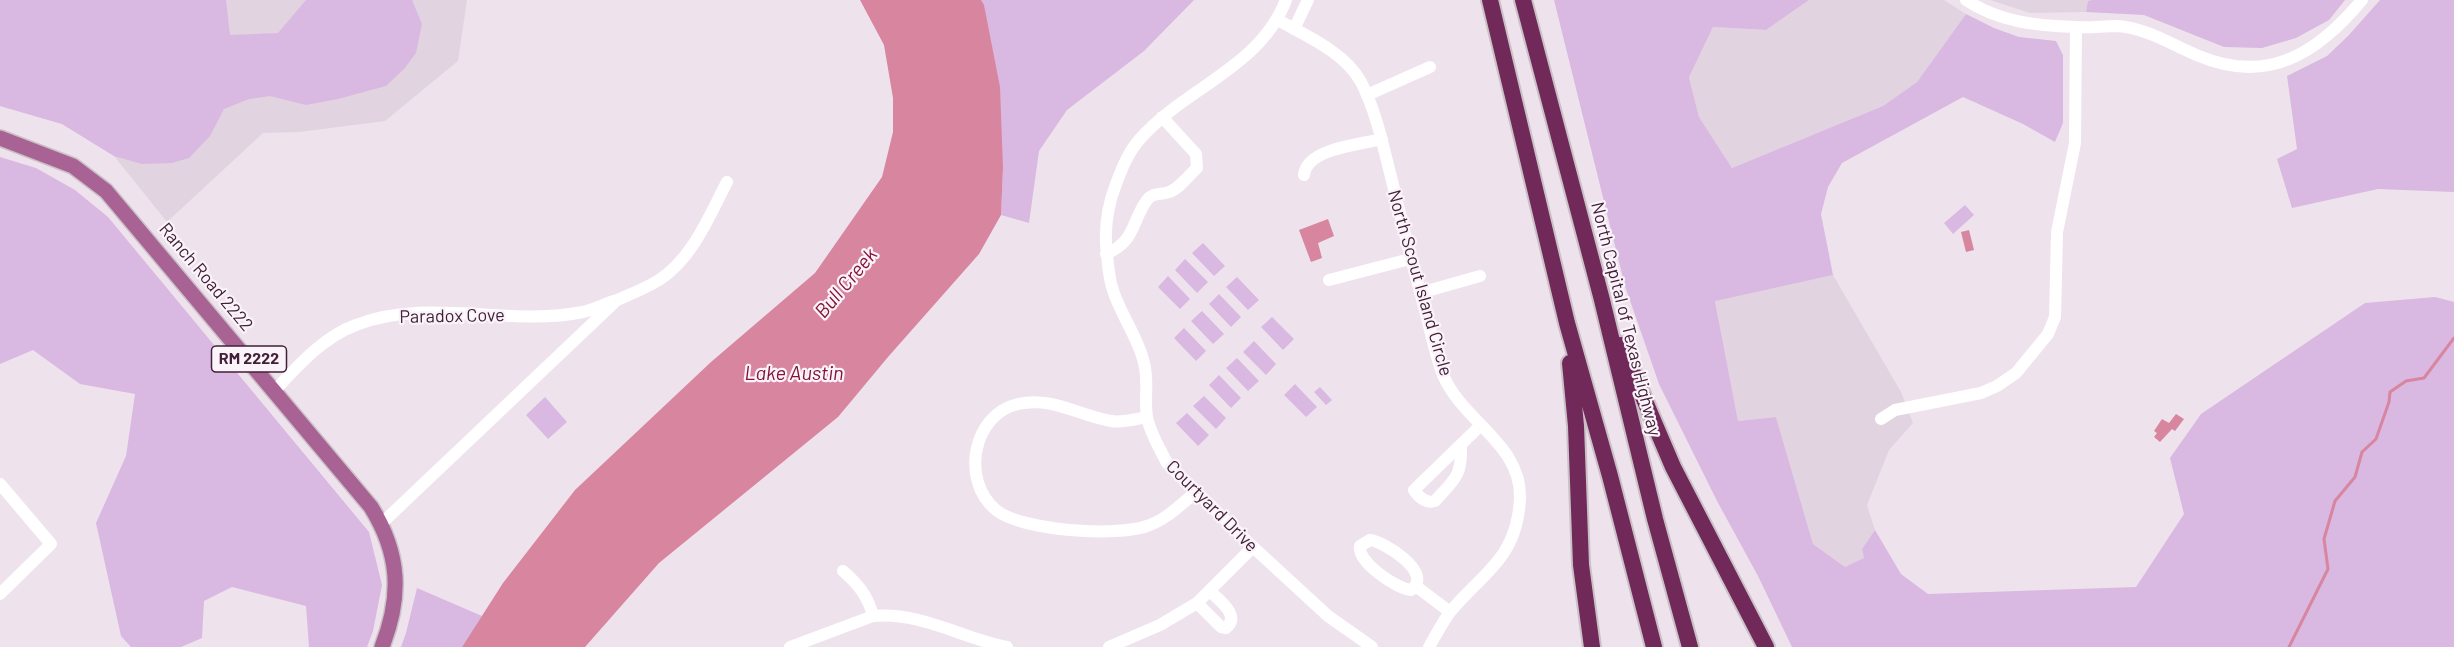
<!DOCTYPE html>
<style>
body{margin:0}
canvas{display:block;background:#eee2ed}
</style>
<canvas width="2454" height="647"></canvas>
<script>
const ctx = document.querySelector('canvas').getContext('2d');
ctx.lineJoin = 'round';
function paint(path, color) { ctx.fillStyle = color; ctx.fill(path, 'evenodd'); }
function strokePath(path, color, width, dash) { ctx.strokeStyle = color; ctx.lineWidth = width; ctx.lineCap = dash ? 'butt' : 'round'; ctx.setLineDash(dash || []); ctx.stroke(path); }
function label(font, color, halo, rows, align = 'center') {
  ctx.font = font + ' Barlow,sans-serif'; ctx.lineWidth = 4.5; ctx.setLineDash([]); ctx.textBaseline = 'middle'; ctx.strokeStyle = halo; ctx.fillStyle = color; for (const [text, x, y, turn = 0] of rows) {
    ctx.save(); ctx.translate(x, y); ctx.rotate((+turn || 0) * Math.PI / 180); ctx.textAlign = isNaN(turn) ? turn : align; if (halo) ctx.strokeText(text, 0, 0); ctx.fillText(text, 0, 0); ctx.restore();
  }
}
paint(new Path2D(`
 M0,0H467L458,61L385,121L299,132L263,133L167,222L114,156L62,124L0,106Z
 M1809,0H1944L1966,14L1917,82L1883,106L1732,168L1699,117L1689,76L1713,27L1766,30Z
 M1990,0H2092L2088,1L2086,12L2030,13Z
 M1833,275L1901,392L1913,423L1889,450L1867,505L1875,530L1862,549L1864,558L1845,567L1813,544L1776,417L1738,421L1715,300Z`), '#e2d3e1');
paint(new Path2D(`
 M0,0H226L230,35L278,33L306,0H412L422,24L416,53L404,69L386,86L338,99L306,105L270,96L249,99L224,109L210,136L189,158L172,163L142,164L114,156L62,124L0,106Z
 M981,0H1194L1144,51L1067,110L1039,151L1029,223L1001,215L1003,168L984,6Z
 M1554,0H1809L1766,30L1713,27L1689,77L1699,117L1732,168L1883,106L1917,82L1966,14L1994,28L2019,37L2056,41L2063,55V123L2055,142L2023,124L1963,97L1842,163L1828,187L1821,214L1833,275L1715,301L1738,421L1776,417L1813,544L1845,567L1864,558L1862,549L1875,530L1901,574L1928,594L2136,587L2184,514L2170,458L2201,414L2365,303L2435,297L2454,302V647H1792L1758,576L1717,501L1659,384L1625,286Z
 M2092,0H2345L2329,20L2296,38L2262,48L2224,47L2144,15L2086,12L2088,1Z
 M2380,0H2454V192L2378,189L2292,208L2277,159L2297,149L2287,76L2327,56L2348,36Z
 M0,157L36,168L75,190L108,217L369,532L382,585L373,631L367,647H309L306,606L232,587L204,601L202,638L181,647H131L121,636L96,523L126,456L135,394L80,384L33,350L0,364Z
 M1965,205L1974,215L1953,234L1944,223Z
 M1203,243L1225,266L1214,276L1192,253Z
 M1185,259L1208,282L1197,293L1175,270Z
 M1168,276L1190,299L1180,309L1158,287Z
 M1237,277L1259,300L1248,310L1226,287Z
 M1219,294L1241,317L1231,327L1209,304Z
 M1202,311L1224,334L1213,344L1191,321Z
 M1272,317L1294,339L1283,350L1261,327Z
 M1184,328L1206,351L1196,361L1174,338Z
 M1254,341L1276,364L1266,375L1243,352Z
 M1237,358L1259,381L1248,391L1226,368Z
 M1219,375L1241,398L1231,408L1209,385Z
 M1295,384L1317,407L1306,417L1284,395Z
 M1320,387L1332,400L1326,405L1314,392Z
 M1204,396L1226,418L1216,429L1193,406Z
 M545,397L567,422L548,439L526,415Z
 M1187,413L1209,435L1198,446L1176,423Z
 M417,588L482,616L462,647H401L406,633Z`), '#d9b9e1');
paint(new Path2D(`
 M860,0H981L984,5L1000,87L1003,168L1001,215L979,254L888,357L838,417L659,563L585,647H462L503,583L575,490L711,362L815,273L882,177L893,132V98L884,45Z
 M1328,219L1334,236L1318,243L1322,258L1311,262L1299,230Z
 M1969,230L1974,250L1966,252L1961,232Z
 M2176,414L2184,419L2175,431L2172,429L2160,442L2154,437L2157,433L2154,431L2162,419L2169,423Z`), '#d8859f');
strokePath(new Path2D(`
 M2289,647L2328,569L2324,539L2335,501L2355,477L2362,452L2376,439L2389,402L2390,392L2406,381L2424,378L2454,338`), '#d8859f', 3);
const major = new Path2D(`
 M0,138L73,166L106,191L371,507C400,554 402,596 382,647`);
const highway = new Path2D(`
 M1490,0L1567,323L1610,476L1654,647
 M1523,0L1602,300L1655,519L1690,647
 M1621,345L1673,467L1766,647
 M1570,363L1576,426L1581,565L1592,647`);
strokePath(major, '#cac1c7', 18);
strokePath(highway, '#cac1c7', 20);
strokePath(new Path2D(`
 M1286,0C1260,68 1184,88 1139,140C1128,153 1122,168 1116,184C1107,207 1104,231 1107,255C1108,266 1109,277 1112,287C1119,313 1138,336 1144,363C1149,381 1144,399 1147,417C1150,433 1160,449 1167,463L1253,547L1328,616L1372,647
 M1966,0C1999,22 2037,26 2076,27C2089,28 2103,26 2117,26C2147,28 2172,45 2199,56C2268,85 2318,53 2362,0
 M1278,20C1306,36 1345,52 1361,82C1376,111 1383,145 1391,177C1402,224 1414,271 1427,318C1432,337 1436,357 1443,375C1463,422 1522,444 1520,499C1517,559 1482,573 1450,612C1442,623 1436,635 1429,647
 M1294,29L1308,0
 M1367,95L1430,67
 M1304,175C1307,148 1359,145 1382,139
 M1106,254C1136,241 1131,222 1147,200C1153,192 1161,195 1169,192C1179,189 1189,175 1197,168L1196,154L1162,117
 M1329,280L1410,259
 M1420,293L1480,276
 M275,390C299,365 323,337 356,325C428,297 509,327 583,312C593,310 603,305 613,301
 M1147,417C1136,419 1122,423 1111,421C1079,416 1053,396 1018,404C973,414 960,480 996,510C1022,531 1116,537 1147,526C1166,520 1180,505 1195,493
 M1881,419L1895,410L1981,393L1997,386L2016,373L2048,334L2055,317L2057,232L2075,143L2076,27
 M1461,445C1462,476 1455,479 1435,501C1427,504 1418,497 1414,490L1481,425
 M0,484L51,544L0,594
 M382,523L617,300C631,294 646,288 659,280C693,258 709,216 727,182
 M1370,540C1383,541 1435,573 1411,590C1397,589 1357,562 1360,546Z
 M843,571C858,584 868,596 873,616
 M1417,587L1450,612
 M1197,603L1221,627L1226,628C1241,616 1220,601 1211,592
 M790,647L873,616C923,612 961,638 1007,647
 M1109,647L1160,625L1197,603L1253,547`), '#fff', 12);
strokePath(major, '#a86294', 15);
strokePath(highway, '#702959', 16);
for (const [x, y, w] of [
 [249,359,75]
]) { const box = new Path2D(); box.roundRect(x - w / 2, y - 13, w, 26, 4.5); ctx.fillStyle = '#faf3f9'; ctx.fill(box); strokePath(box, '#412038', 1.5); }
label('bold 16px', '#412038', null, [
 ["RM 2222",249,359]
]);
label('18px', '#412038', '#faf3f9', [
 ["Ranch Road 2222",206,277,50],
 ["North Scout Island Circle",1420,283,74],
 ["Paradox Cove",452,316,-1],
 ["North Capital of Texas Highway",1626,319,76],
 ["Courtyard Drive",1212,506,45]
]);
label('italic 20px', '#831435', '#faf3f9', [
 ["Bull Creek",846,283,-50],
 ["Lake Austin",794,373]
]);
</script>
